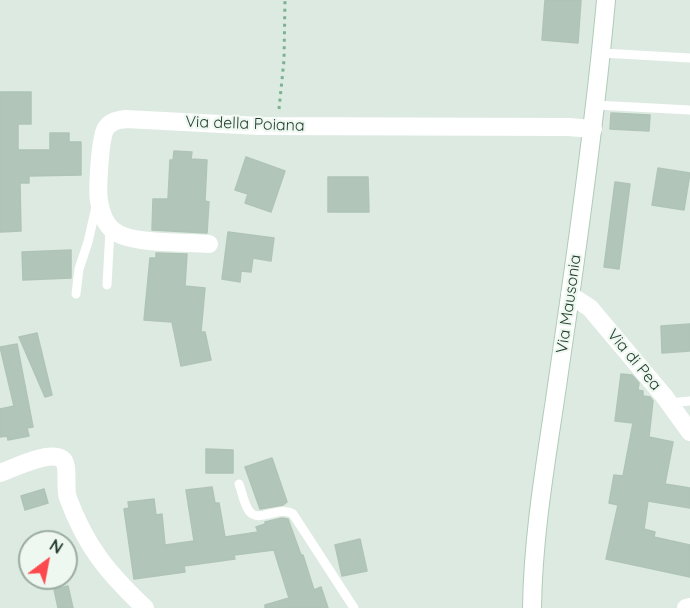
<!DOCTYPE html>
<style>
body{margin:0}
#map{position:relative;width:690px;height:608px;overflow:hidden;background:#ddeae1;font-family:Quicksand,sans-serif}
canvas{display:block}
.north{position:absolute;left:18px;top:530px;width:60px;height:60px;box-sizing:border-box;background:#eef7f0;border:2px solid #9baca1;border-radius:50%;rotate:32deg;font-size:16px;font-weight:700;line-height:24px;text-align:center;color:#1e3b2b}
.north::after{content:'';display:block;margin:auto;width:21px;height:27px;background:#fd494e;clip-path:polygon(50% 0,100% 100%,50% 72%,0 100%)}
</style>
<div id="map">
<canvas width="690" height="608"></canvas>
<div class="north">N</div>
</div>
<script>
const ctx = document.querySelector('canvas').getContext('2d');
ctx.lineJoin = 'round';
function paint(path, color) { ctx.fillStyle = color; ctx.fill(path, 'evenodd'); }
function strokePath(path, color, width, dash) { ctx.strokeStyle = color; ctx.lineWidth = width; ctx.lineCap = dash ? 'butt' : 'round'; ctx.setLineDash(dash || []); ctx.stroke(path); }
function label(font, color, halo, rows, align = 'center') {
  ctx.font = font + ' Quicksand,sans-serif'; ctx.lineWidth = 4.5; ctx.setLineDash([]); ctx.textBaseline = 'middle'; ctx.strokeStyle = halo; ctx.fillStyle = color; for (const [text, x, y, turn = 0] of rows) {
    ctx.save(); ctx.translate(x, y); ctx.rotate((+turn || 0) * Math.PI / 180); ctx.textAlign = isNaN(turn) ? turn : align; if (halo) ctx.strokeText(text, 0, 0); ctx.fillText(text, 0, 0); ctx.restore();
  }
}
const building = new Path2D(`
 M545,0H581L578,43L542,40Z
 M0,92H31V124H18V150H50V133H69V142H81V175L29,176V183H20L21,231L0,232Z
 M611,113L650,115L649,131L610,129Z
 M174,151L192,152L191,159L207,160L205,201L209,202L207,233L152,230L153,199H168L170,160H173Z
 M246,157L285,171L271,212L245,203L248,194L235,190Z
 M658,168L690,173L684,210L652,205Z
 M328,177H368L369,212H328Z
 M615,182L630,184L619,269L604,267Z
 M228,232L274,238L271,261L253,258L251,272L241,271L240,282L222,279Z
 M71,250V278L23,280L22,252Z
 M156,253L187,254L185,286L205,288L201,332H205L211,360L181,366L172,322L144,320L150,258H156Z
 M690,324V351L662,353L661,326Z
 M37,333L52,395L45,397L19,337Z
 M17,344L33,427L27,428L29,436L8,440L7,436L0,437V409L14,406L0,347Z
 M621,374L632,375L639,383L638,390L643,391V396L650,397L653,401L649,437L673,442L665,484L690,488V508L648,501L644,529L655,532L654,537L690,545V577L606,559L618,505L609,503L614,475L623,476L633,423L615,421Z
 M206,449L233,450V473H206Z
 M272,458L287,502L283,505L260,509L245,467Z
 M212,487L215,503H219L225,537L258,532L256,527L265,524V522L282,518L288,519L301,555H303L314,590L321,587L328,608H265V605L289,598L274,550L234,555L235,559L184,566L185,572L134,579L124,509L129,508L128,502L154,499L156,515L162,514L165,545L194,541L186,490Z
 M44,489L48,503L25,510L21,496Z
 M360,539L367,571L342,576L335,545Z
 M68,586L73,608H58L54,589Z`);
paint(building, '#b2c5b9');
strokePath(building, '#afc4b6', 1.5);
const secondary = new Path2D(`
 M532,608C533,527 549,445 560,365C578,243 595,122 606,0`);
strokePath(secondary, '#b0cbb9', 20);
strokePath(new Path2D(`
 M279,109L284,60L285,0`), '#7bb191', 3, [3, 4.5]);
strokePath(new Path2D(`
 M602,53L690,58
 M596,105L690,110
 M107,285L110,230
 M76,294L79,269L88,242L96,207
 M669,403L690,401
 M239,484C242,492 244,504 249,511C258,524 279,505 293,514L354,608`), '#fff', 9);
strokePath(new Path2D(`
 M209,244C187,242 134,244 117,233C106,227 101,213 99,201C97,190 100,137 106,128C111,121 118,120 126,119L259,126L568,127L593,129
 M570,295L590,308L664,396L690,432
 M0,473C14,468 49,450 62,459C70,464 64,488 68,498C86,547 108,573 145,608
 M686,608L690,607`), '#fff', 18);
strokePath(secondary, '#fff', 18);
label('16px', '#1e3b2b', '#eef7f0', [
 ["Via della Poiana",245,124,2],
 ["Via Mausonia",569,304,-82],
 ["Via di Pea",634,360,50]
]);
</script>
